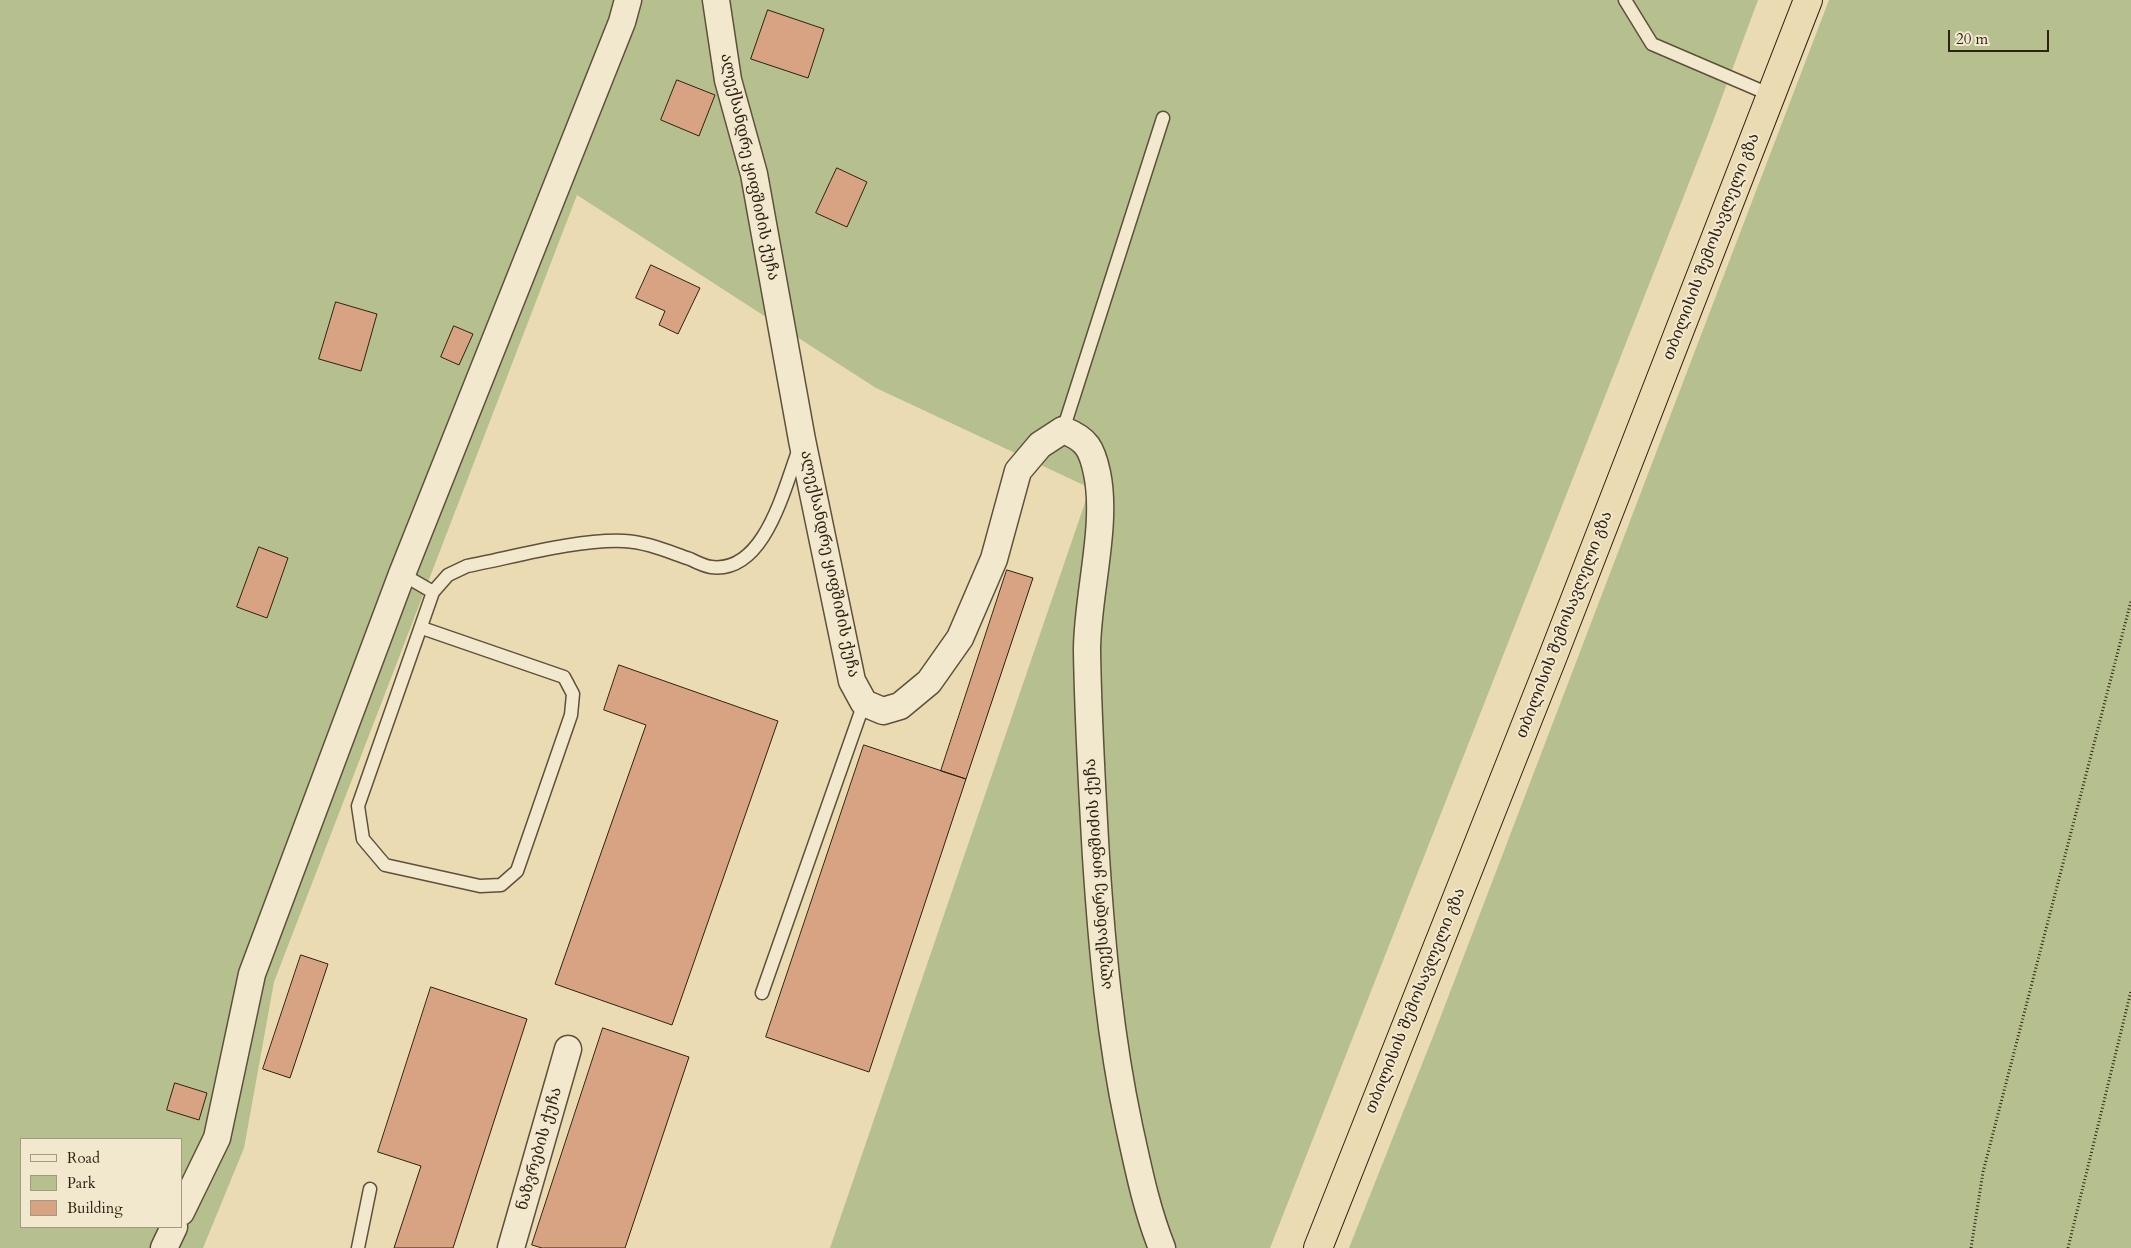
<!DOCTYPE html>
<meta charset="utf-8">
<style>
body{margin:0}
#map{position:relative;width:2131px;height:1248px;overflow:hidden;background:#eadbb3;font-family:Cardo,serif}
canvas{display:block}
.legend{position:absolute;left:20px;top:1138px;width:162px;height:90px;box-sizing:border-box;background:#f1e8ce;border:1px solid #a49983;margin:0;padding:6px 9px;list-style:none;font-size:15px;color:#302213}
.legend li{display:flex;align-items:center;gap:10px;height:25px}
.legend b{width:25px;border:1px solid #a49983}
.scale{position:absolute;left:1948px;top:30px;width:101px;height:22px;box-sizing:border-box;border:2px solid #302213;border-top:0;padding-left:6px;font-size:15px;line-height:18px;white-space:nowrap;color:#302213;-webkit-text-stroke:4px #f1e8ce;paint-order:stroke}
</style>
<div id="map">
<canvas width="2131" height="1248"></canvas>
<ul class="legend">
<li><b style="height:6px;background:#f1e8ce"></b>Road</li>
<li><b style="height:14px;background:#b5c08e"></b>Park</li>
<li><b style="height:14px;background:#d8a382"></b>Building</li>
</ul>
<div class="scale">20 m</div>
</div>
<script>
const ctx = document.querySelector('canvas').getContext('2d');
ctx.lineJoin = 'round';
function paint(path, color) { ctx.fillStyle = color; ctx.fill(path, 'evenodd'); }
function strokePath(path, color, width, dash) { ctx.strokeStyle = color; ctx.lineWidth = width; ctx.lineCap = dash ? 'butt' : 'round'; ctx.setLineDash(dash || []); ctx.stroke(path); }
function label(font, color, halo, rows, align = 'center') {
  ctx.font = font + ' Cardo,"Noto Serif Georgian",serif'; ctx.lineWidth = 4; ctx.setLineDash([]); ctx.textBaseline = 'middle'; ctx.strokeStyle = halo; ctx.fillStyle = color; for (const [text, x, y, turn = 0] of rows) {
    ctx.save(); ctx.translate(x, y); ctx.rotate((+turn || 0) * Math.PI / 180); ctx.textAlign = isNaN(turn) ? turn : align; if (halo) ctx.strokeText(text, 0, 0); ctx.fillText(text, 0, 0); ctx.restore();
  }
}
paint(new Path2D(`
 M0,0H1758L1709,132L1270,1248H830L1090,488L876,388L577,195L274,982L244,1148L203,1248H0ZM21,1139H181V1227H21Z
 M1829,0H2131V1248H1349L1434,1034Z`), '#b5c08e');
const building = new Path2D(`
 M768,10L824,29L808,78L751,59Z
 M677,80L715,95L699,136L661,120Z
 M837,168L867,182L847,227L816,213Z
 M651,265L700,288L678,334L659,325L665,311L636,298Z
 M336,302L377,314L361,371L319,359Z
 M454,326L473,334L459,365L441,357Z
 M259,547L288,558L267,618L237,607Z
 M1007,570L1033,578L966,779L941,771Z
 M619,665L778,721L672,1025L555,984L646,725L604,710Z
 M864,745L966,779L869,1072L766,1037Z
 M301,955L328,964L290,1078L263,1069Z
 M431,987L527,1019L453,1248H394L421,1166L378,1152Z
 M603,1028L689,1057L625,1248H542L532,1245Z
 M175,1083L207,1093L199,1120L167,1110Z`);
paint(building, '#d8a382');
strokePath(building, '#302213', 1);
const lane = new Path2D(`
 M1625,0L1652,44L1771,95
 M1063,430L1163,118
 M402,574L433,592
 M422,628L564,677L573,694L571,715L517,871L501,885L480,886L385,865L363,839L358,806L433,592L448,575L467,566C514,557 577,539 624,541C647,542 669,552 690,559C696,562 704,566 711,567C765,574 784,488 799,449
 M762,993L864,703
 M358,1248L370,1189`);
const street = new Path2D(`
 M716,0L728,80L754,174L802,440L852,681L864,703L883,711L900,706L929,682L960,638L994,559L1018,471L1040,445L1063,430C1087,439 1092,449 1097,473C1108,525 1087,596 1087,650C1088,720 1092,788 1096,857C1102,948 1110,1037 1129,1126C1138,1167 1146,1208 1162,1248
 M181,1212L217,1138L252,974L402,574L622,22L628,0
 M164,1248L174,1227
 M511,1248L568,1049`);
const highway = new Path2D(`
 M1318,1248L1553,656L1808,0`);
strokePath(lane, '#5e503b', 15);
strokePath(street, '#5e503b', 29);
strokePath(highway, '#302213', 30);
strokePath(new Path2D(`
 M1971,1248L1983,1172L2131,601
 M2068,1248L2131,991`), '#302213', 3, [1, 2.5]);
strokePath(lane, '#f1e8ce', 12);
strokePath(street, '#f1e8ce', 26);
strokePath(highway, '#eadbb3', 28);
label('16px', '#302213', '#f1e8ce', [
 ["ალექსანდრე ყიფშიძის ქუჩა",749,167,78],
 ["თბილისის შემოსავლელი გზა",1712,247,-69],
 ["ალექსანდრე ყიფშიძის ქუჩა",829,564,78],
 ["თბილისის შემოსავლელი გზა",1565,625,-69],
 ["ალექსანდრე ყიფშიძის ქუჩა",1099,874,-94],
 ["თბილისის შემოსავლელი გზა",1416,1001,-68],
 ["ნაზვრების ქუჩა",540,1149,-74]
]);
</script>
